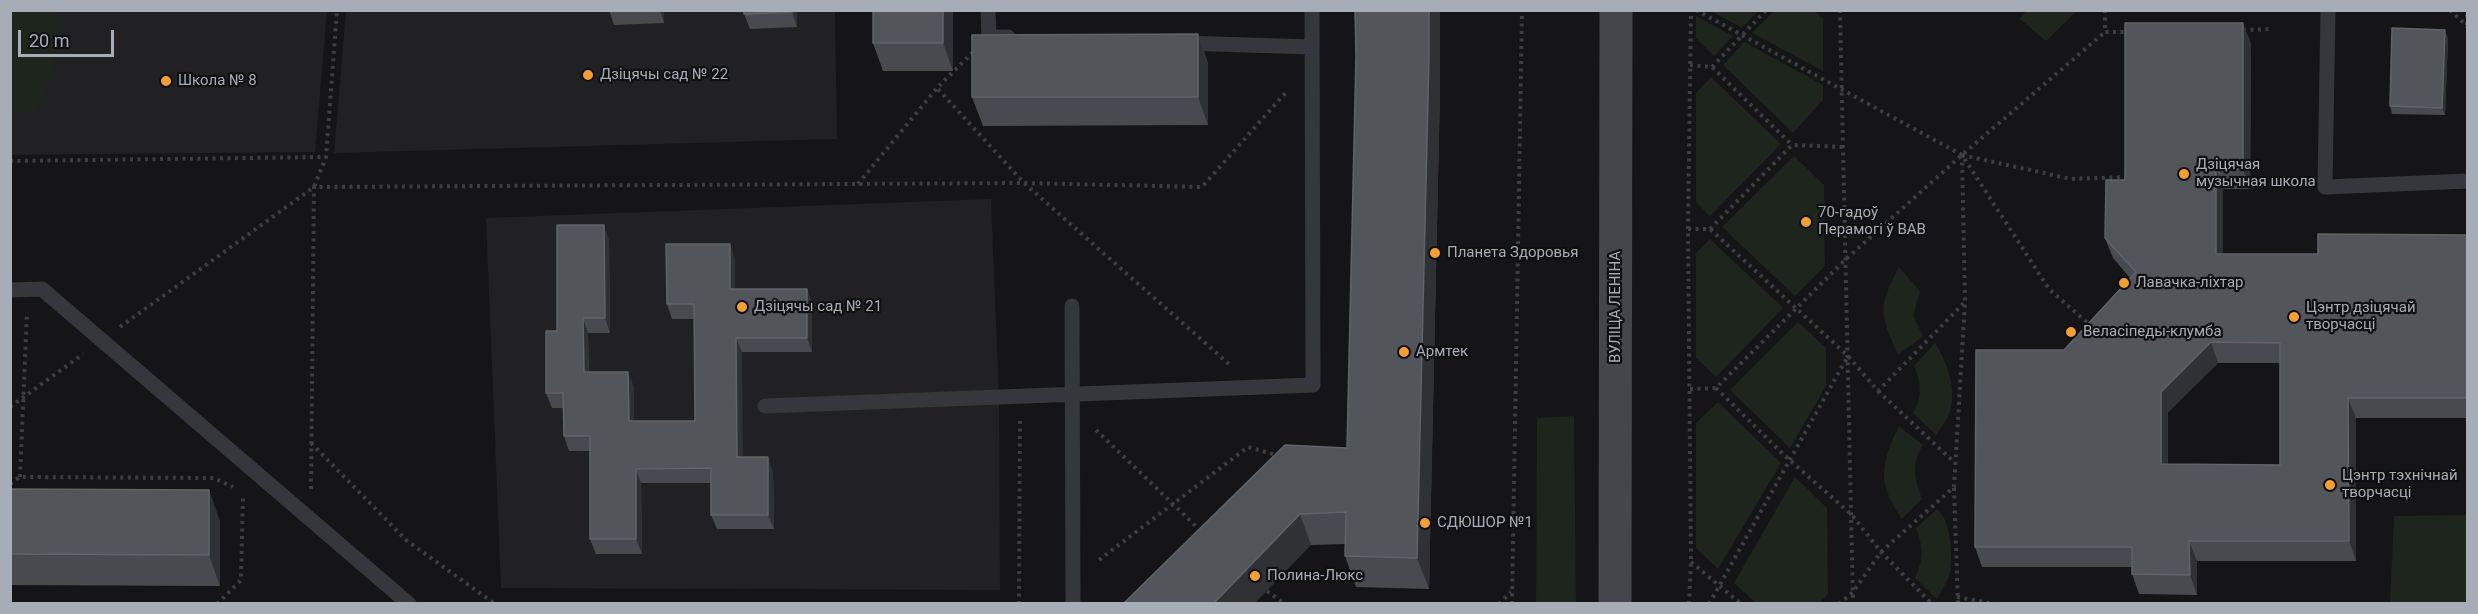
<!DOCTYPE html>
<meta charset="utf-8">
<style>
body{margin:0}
#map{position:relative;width:2478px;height:614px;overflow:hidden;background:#151517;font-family:Roboto,sans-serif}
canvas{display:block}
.frame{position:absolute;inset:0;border:12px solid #a7adb7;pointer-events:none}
.scale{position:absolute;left:18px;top:30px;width:96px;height:27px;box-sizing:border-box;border:3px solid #a7adb7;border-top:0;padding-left:8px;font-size:18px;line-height:21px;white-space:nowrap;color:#a7adb7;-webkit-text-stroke:4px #101012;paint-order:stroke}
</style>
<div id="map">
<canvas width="2478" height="614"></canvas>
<div class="frame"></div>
<div class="scale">20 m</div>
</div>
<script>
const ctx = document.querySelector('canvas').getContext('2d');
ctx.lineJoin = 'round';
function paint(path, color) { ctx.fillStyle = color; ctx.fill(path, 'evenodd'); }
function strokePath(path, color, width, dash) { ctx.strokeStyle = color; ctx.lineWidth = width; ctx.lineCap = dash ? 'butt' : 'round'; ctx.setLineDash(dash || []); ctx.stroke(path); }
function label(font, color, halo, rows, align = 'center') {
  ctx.font = font + ' Roboto,sans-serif'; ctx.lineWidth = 4.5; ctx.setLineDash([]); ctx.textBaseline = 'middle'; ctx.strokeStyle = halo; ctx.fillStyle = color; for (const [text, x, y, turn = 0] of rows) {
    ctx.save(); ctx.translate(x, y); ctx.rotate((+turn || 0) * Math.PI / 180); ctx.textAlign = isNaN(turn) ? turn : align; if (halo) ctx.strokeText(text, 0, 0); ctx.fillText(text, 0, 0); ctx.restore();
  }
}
paint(new Path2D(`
 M10,11H327L315,152L11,155Z
 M346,11H835L837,139L334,153Z
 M991,199L999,397L1000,590L501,588L486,218Z`), '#212124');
paint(new Path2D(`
 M10,11H57C60,46 51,79 37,112H11Z
 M1711,11H1758L1742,28Z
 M1774,11H1814L1823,18V71L1752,33Z
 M2026,11V10L2077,11L2046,41L2020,19Z
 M1696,16L1733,36L1714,56L1696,38Z
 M1744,42L1823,85V100L1793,133L1723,65Z
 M1711,77L1781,144L1710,216L1696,202V93Z
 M1794,156L1824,185L1825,266L1795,296L1722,227Z
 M1710,239L1783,308L1716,377L1696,358V253Z
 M1899,267L1920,291L1913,316L1923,336L1898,355C1880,313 1877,309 1899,267Z
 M1798,322L1826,348V386L1790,448L1730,390Z
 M1935,343C1947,363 1957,387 1950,411C1948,419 1940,428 1936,435L1913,413C1923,397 1921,382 1914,366Z
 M1718,402L1781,463L1718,569L1696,548V423Z
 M1574,416L1576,603H1536L1537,418Z
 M1899,426L1923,445C1910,466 1915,478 1922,499L1902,519C1877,483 1880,464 1899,426Z
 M1795,477L1827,508L1828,594L1819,603H1756L1734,583Z
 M2466,494H2468L2467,603H2390L2394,516L2467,515Z
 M1937,509C1951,519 1953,556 1950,573C1948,581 1941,591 1937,599L1915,578C1924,559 1923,547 1916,528Z`), '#1d251d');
strokePath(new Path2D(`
 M1696,10L1962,155L2049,289L2091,326
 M1840,10L1853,604
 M2105,10V32H2127
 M2450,10L2468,27
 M2467,25V10
 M2243,30L2272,29
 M973,52L937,88L1024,183L1229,364
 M1690,65L1712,67L1792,145
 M1712,67L1766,10
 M1962,155L2071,179L2128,177
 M1962,155L1965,302
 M10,161L326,157
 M858,184L937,88
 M1688,229H1710L1848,356
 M1710,229L1792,145L1844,147
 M120,327L314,187L326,157L337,10
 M1716,388L1785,456L1852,515L1881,552L1932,604
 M1690,389L1716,388L1846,259L1962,155L2105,32
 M1878,391L1954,462
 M10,407L83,354
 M1096,430L1201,531
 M311,443L406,540L495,604
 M20,477L27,312
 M10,484L20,477L214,478L233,487
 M1954,488L1958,604
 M311,489L314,187L1024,183L1202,187L1287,91
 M1099,560L1248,447L1276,455
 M1691,562L1741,604
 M1267,591L1285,604
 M1957,597L1995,604
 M217,604L241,580L243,494
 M1019,604L1020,418
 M1499,604L1511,592
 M1512,604L1522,10
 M1689,604L1691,562L1688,229L1691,10
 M1709,604L1848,356L1878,391L1965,302L1954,487L1881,552L1853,592L1839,604`), '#3c3e43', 4, [3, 4.5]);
strokePath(new Path2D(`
 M988,10L989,37H1008
 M2328,10L2325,187L2468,181
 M1182,43L1312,47
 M10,290L42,289L409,604
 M1072,306L1073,604
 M765,406L1313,385L1312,10`), '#36373c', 15);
strokePath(new Path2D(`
 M1615,604L1616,10`), '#44464c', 33);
paint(new Path2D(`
 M609,10H664V23L614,25Z
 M797,10V27L750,29L744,14Z
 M873,10H953V71H883L873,43Z
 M1355,10H1440V88L1429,589L1356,587L1345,556V544L1311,545L1124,603L1347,448L1356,55Z
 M1198,34L1208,63V125L983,126L972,97Z
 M2448,38L2445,115L2392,114L2390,106Z
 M2251,43L2250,189H2223V254H2318L2468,235V418H2356V561H2197V595L2139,594L2132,574V567H1982L1975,547L2064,350L2130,278L2113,258L2105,238L2125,180ZM2218,363H2280V465L2168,464V412Z
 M609,240L610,333H588L589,372L634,387V421H695L694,319H672L667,304L735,259V289H807L812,304V352H742V457L773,472L774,529H717L711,515V483H641L642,554H596L590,539V451H569L564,436L563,408H552L546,393Z
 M10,489L220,521V586L10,585Z`), '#484a4f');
paint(new Path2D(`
 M660,10H664V23Z
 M792,10H797V27L792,12Z
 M943,10H953V71L943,43Z
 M1429,10H1440V88L1429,589L1417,558Z
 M2243,23L2251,43L2250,189L2243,169Z
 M2445,30L2448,38L2445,115L2442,108Z
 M1198,34L1208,63V125L1198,97Z
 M2216,169L2223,189V274L2216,254Z
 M604,225L609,240L610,333L605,318Z
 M730,244L735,259V304L730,289Z
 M807,289L812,304V352L807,338Z
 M583,318L588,333L589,387L584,372Z
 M736,338L742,352L743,472L737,457Z
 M2211,342L2218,363L2168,412V484L2161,464V392Z
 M628,372L634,387V436L629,421Z
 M2348,398L2356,418V561L2349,541Z
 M768,457L773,472L774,529L768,515Z
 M636,469L641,483L642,554L636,539Z
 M209,490L220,521V586L209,555Z
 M1300,514L1311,545L1255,603H1214Z
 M2189,541L2197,561V595L2190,575Z`), '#2f3134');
const building = new Path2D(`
 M744,10H792V12L744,14Z
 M873,10H943V43H873Z
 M1355,10H1429V57L1417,558L1345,556L1346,512L1300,514L1214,603H1124L1285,445L1347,448L1356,55Z
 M2125,23H2243V169H2216V254H2318V234L2468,235V398H2348L2349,541H2189L2190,575L2132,574V547H1975L1976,350H2064L2136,272L2105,238L2106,180H2125ZM2211,342L2280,343V465L2161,464V392Z
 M2392,28L2445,30L2442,108L2390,106Z
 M1198,34V97H972V35Z
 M557,225H604L605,318H583L584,372H628L629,421H695L694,304H667L666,244H730V289H807V338H736L737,457H768V515H711V468L636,469V539H590V436H564L563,393H546V331H557Z
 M10,489L209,490V555L10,554Z`);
paint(building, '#52555a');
strokePath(building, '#606369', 1.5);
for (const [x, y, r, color] of [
 [588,75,6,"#f2a032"],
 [166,81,6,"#f2a032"],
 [2184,174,6,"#f2a032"],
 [1806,222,6,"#f2a032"],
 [1435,253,6,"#f2a032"],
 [2124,283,6,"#f2a032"],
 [742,307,6,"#f2a032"],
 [2294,317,6,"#f2a032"],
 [2071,332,6,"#f2a032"],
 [1404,352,6,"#f2a032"],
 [2330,485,6,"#f2a032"],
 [1425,523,6,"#f2a032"],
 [1255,576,6,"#f2a032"]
]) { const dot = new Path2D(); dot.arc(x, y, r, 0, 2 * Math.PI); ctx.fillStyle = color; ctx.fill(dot); strokePath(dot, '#101012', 2); }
label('15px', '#a7adb7', '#101012', [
 ["Дзіцячы сад № 22",600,75],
 ["Школа № 8",178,81],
 ["Дзіцячая",2196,165],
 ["музычная школа",2196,182],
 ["70-гадоў",1818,213],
 ["Перамогі ў ВАВ",1818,230],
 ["Планета Здоровья",1447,253],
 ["Лавачка-ліхтар",2136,283],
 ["Дзіцячы сад № 21",754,307],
 ["Цэнтр дзіцячай",2306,308],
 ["творчасці",2306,325],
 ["Веласіпеды-клумба",2083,332],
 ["Армтек",1416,352],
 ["Цэнтр тэхнічнай",2342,476],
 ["творчасці",2342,493],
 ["СДЮШОР №1",1437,523],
 ["Полина-Люкс",1267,576]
], 'left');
label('15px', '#a7adb7', '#101012', [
 ["ВУЛІЦА ЛЕНІНА",1616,307,-90]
]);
</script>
